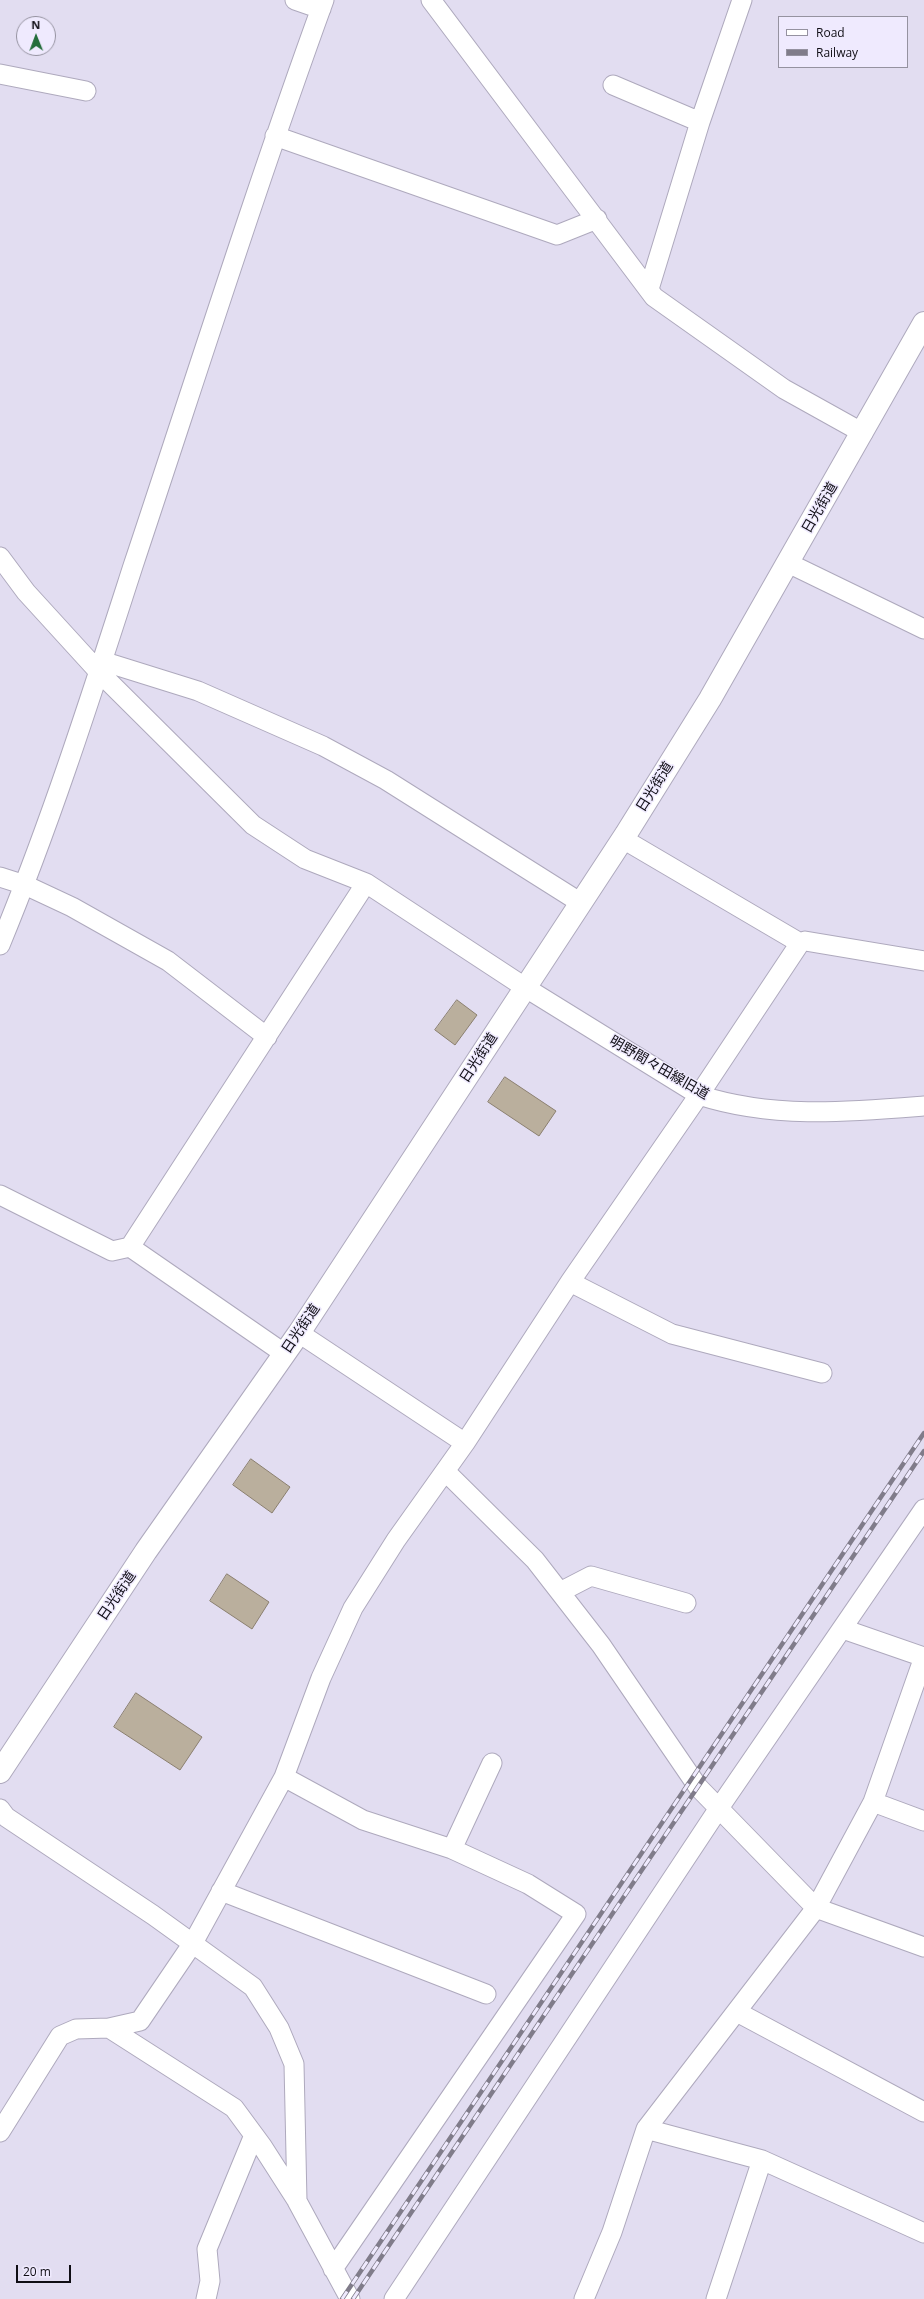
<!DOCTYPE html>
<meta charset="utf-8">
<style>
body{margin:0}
#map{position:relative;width:924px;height:2299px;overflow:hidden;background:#e2ddf1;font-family:"Open Sans",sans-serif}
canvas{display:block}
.legend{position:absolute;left:778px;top:16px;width:130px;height:52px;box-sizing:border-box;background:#efeafe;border:1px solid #9592a0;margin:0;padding:5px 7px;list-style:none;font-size:12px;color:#0f0d14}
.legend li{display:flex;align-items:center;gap:8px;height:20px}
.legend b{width:20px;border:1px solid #9592a0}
.north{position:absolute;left:16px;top:16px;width:40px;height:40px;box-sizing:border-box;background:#efeafe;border:1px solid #9592a0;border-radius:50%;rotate:359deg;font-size:11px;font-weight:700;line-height:16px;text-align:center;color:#0f0d14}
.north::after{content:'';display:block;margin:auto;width:14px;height:18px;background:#256e3c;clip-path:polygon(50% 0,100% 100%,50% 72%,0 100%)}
.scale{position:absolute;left:16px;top:2265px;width:55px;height:18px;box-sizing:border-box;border:2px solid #0f0d14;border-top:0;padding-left:5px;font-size:12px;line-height:14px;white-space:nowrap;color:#0f0d14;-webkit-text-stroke:3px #efeafe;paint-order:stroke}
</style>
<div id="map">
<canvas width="924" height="2299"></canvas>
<ul class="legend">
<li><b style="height:5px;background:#fff"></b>Road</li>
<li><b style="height:5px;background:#807c8a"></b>Railway</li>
</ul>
<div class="north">N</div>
<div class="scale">20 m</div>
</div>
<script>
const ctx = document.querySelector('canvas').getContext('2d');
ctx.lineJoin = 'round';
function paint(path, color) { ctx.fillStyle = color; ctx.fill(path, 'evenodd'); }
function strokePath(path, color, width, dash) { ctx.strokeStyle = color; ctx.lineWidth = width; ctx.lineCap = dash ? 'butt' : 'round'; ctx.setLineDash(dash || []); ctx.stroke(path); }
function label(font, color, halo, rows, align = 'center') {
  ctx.font = font + ' "Open Sans","Noto Sans JP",sans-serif'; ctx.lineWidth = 3; ctx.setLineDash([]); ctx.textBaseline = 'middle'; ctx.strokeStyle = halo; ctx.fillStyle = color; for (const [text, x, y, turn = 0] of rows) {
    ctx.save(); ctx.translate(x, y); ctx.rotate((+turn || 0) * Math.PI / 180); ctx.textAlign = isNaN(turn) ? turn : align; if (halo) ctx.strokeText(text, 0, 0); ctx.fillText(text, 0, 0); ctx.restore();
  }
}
const building = new Path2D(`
 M457,1000L477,1015L455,1045L435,1030Z
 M505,1077L556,1111L539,1136L488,1102Z
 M251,1459L290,1487L272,1513L233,1485Z
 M227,1574L269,1602L252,1629L210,1601Z
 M136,1693L202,1737L180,1770L114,1727Z`);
paint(building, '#baaf9d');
strokePath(building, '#8a7f6e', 1);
const minor = new Path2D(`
 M295,0L321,9
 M431,0L654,297L784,389L863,433
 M0,74L86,91
 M613,85L700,122L742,0
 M275,136L557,235L597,219
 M649,289L700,122
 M0,557L26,592L99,672L253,825L305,859L366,883L526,988L699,1095C772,1119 849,1112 924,1106
 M788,563L924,629
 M102,661L198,691L323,746L386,780L581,903
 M623,839L800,943
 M0,877L25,885L72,907L168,961L267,1037
 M0,945C51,822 92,693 133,566C196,377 256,187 324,0
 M0,1195L112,1251L130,1247
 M570,1282L672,1334L822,1373
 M299,1333L465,1443
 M285,1354L130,1247L366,883
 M445,1471L535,1560L601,1645L698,1787L816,1908L924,1947
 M560,1592L591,1576L686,1603
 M843,1629L924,1657
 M924,1657L873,1802L816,1908L646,2129L762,2160L924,2233
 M284,1777L363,1820L452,1849L492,1763
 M873,1802L924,1821
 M0,1809L6,1817L153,1915L253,1987L279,2028L294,2064L297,2201L350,2299
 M221,1891L486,1994
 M737,2012L924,2112
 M109,2028L234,2108L262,2146L296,2199
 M0,2132L60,2036L76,2029L109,2028L140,2021L193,1943L284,1777L321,1678L353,1608L396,1540L465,1443L570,1282L699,1095L800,943L805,941L924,961
 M333,2269L576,1914L528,1884L452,1849
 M206,2299L210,2281L207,2249L254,2135
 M394,2299L719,1808L924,1509
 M584,2299L612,2232L646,2129
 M716,2299L762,2160`);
const highway = new Path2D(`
 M0,1772L146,1551L299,1333L626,834L710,699L924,323`);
strokePath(minor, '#aea9bd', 21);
strokePath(highway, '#aea9bd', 24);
strokePath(minor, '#fff', 19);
strokePath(highway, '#fff', 22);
const rail = new Path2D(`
 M342,2299L924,1433
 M353,2299L924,1451`);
strokePath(rail, '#807c8a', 4.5);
strokePath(rail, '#efeafe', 3, [9]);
label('14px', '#0f0d14', '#efeafe', [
 ["日光街道",820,508,-60],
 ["日光街道",655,787,-58],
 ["日光街道",479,1058,-57],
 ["明野間々田線旧道",659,1068,30],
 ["日光街道",301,1329,-56],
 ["日光街道",117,1596,-56]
]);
</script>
